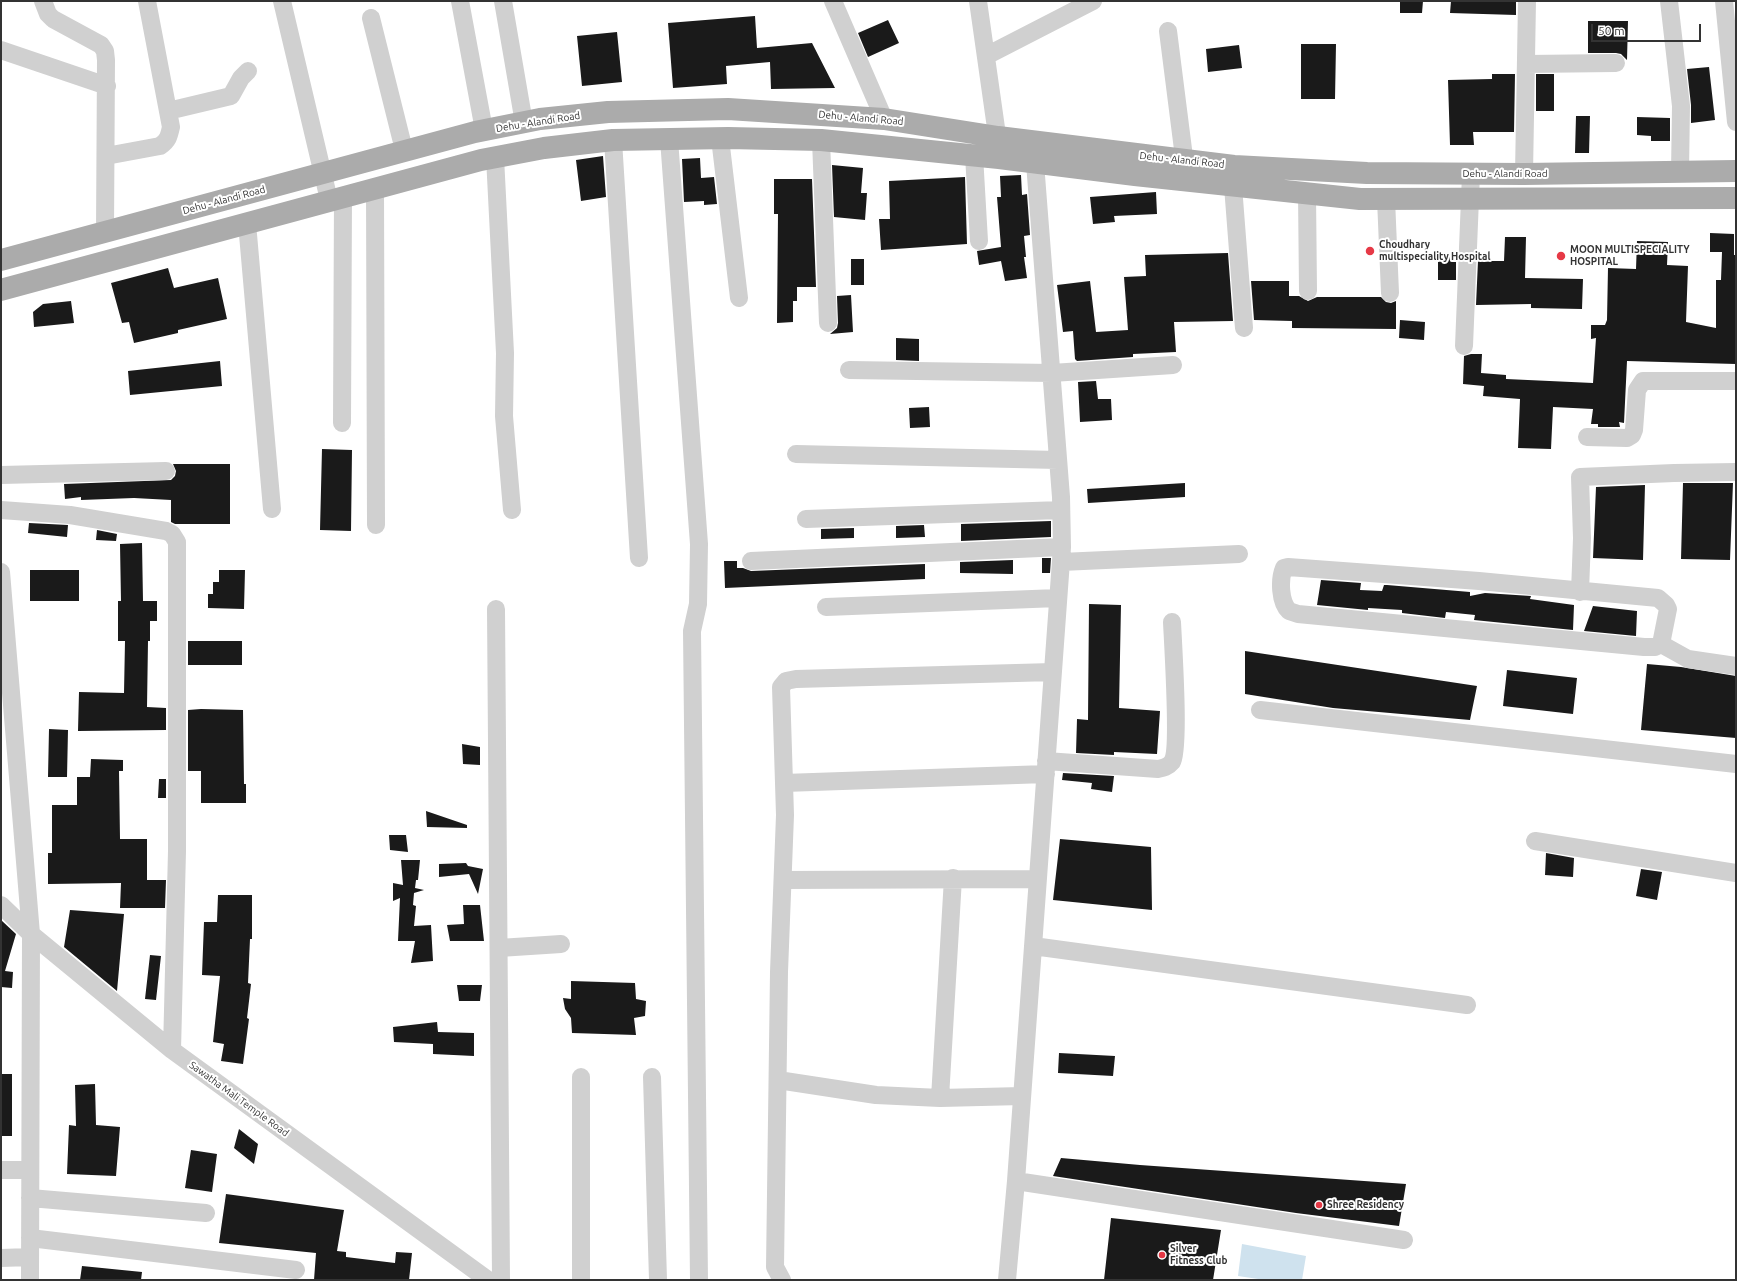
<!DOCTYPE html>
<style>
body{margin:0}
#map{position:relative;width:1737px;height:1281px;overflow:hidden;background:#fff;font-family:Ubuntu,sans-serif}
canvas{display:block}
.frame{position:absolute;inset:0;border:2px solid #333;pointer-events:none}
.scale{position:absolute;left:1591px;top:24px;width:110px;height:18px;box-sizing:border-box;border:2px solid #333;border-top:0;padding-left:5px;font-size:12px;line-height:14px;white-space:nowrap;color:#333;-webkit-text-stroke:3px #fff;paint-order:stroke}
</style>
<div id="map">
<canvas width="1737" height="1281"></canvas>
<div class="frame"></div>
<div class="scale">50 m</div>
</div>
<script>
const ctx = document.querySelector('canvas').getContext('2d');
ctx.lineJoin = 'round';
function paint(path, color) { ctx.fillStyle = color; ctx.fill(path, 'evenodd'); }
function strokePath(path, color, width, dash) { ctx.strokeStyle = color; ctx.lineWidth = width; ctx.lineCap = dash ? 'butt' : 'round'; ctx.setLineDash(dash || []); ctx.stroke(path); }
function label(font, color, halo, rows, align = 'center') {
  ctx.font = font + ' Ubuntu,sans-serif'; ctx.lineWidth = 4; ctx.setLineDash([]); ctx.textBaseline = 'middle'; ctx.strokeStyle = halo; ctx.fillStyle = color; for (const [text, x, y, turn = 0] of rows) {
    ctx.save(); ctx.translate(x, y); ctx.rotate((+turn || 0) * Math.PI / 180); ctx.textAlign = isNaN(turn) ? turn : align; if (halo) ctx.strokeText(text, 0, 0); ctx.fillText(text, 0, 0); ctx.restore();
  }
}
paint(new Path2D(`
 M1242,1244L1306,1256L1302,1280H1265L1238,1276Z`), '#cfe2ee');
paint(new Path2D(`
 M1400,1H1423L1422,13H1400Z
 M1451,1H1516V15L1450,13Z
 M755,16L757,48L812,43L835,88L771,89L770,62L726,66L727,84L673,88L668,23Z
 M888,20L899,43L868,57L858,33Z
 M1588,21H1628L1627,60L1621,54L1616,53H1588Z
 M617,32L622,82L582,86L577,36Z
 M1301,44H1336L1335,99H1301Z
 M1239,45L1242,68L1208,72L1206,49Z
 M1709,67L1715,120L1691,123V105L1687,69Z
 M1492,74H1515L1514,132H1473L1474,145H1450L1448,80L1492,79Z
 M1536,74H1554V111H1536Z
 M1576,116H1590L1589,153H1575Z
 M1637,117L1670,118V141H1651V136L1637,135Z
 M603,156L606,197L581,201L576,160Z
 M700,158L701,178L714,177L717,204L704,205V201L684,202L682,159Z
 M832,165L863,168L861,193H867L865,220L834,217Z
 M1021,175L1022,195L1027,194L1030,235L1024,236L1026,257H1024L1027,278L1005,281L1001,261L979,265L977,251L1001,247L997,197H1001L1000,176Z
 M965,177L967,244L881,250L879,219H890L889,181Z
 M774,179H812L816,287H797V301H793V322L777,323L778,214H774Z
 M1156,192L1157,214L1114,216L1115,222L1093,224L1090,197Z
 M1710,233L1734,234V255H1736V364L1627,361L1624,423L1619,422L1620,427H1598V424H1591L1593,409L1553,407L1551,449L1518,448L1520,399L1483,396L1484,386L1463,384L1464,356L1471,354H1482L1481,373L1506,375V379L1593,383L1596,338L1591,339V325H1605L1607,320L1608,268L1636,269L1637,241L1668,242L1667,265L1688,266L1686,322L1716,328V280H1721L1722,252H1710Z
 M1505,237H1526L1525,278L1583,279L1582,309L1531,308V304L1476,305L1478,261H1504Z
 M1228,253L1233,321L1174,322L1176,352L1133,354V357L1077,361L1075,359L1073,331L1063,332L1057,285L1090,281L1096,332L1128,330L1124,277L1146,276L1145,255Z
 M1438,253L1456,254V280H1438Z
 M851,259H864V285H851Z
 M168,268L174,288L218,278L227,319L178,330V333L134,343L129,322L122,323L111,283Z
 M1251,281H1289V296H1299L1308,301L1317,297H1381L1386,302L1391,303L1396,301V329L1292,328V321L1254,320Z
 M851,295L853,332L830,334L837,328L838,323L837,296Z
 M71,301L74,323L34,327L33,312L43,304Z
 M1400,320L1425,322L1424,340L1399,338Z
 M896,338L919,339V361L896,360Z
 M220,361L222,386L130,395L128,371Z
 M1096,381L1098,399H1111L1112,420L1080,422L1078,382Z
 M929,407L930,427L910,428L909,408Z
 M322,449L352,450L351,531L320,530Z
 M173,464H230V524H175L171,522V500L134,498L81,500V497L65,499L64,484L171,480L175,476L176,471Z
 M1185,483V497L1088,503L1087,489Z
 M1683,483H1733L1730,560L1681,559Z
 M1645,485L1643,560L1593,558L1596,487Z
 M1051,521V537L961,541V524Z
 M29,523L68,525L67,537L28,533Z
 M924,525L925,537L896,538V526Z
 M854,528V538L821,539V529Z
 M97,530L117,534L116,541L96,540Z
 M142,543L143,601H157V621H150V641H148L147,707L166,708V730L78,731L79,692L124,693L125,641H118V601H121L120,544Z
 M1042,558H1051L1050,573H1042Z
 M1013,560V574L960,573V562Z
 M724,561H737V568H743L751,571L925,564V579L725,588Z
 M30,570H79V601H30Z
 M219,570H245L244,609L208,608V594H213V582H219Z
 M1321,580L1361,583L1360,590L1382,591L1384,585H1387L1470,592V596L1485,593L1531,596L1530,599L1574,605L1573,630L1474,620L1475,615L1446,612L1445,618L1402,613V610L1368,608V610L1317,605Z
 M1089,604L1121,605L1119,708L1160,711L1157,754L1114,752V755L1076,753L1077,719L1088,720Z
 M1593,606L1637,611L1636,636L1584,631Z
 M188,641H242V665H188Z
 M1245,651L1477,686L1470,720L1333,708L1245,694Z
 M1647,664L1681,667L1736,676V738L1641,730Z
 M1507,670L1577,678L1573,714L1503,706Z
 M201,709L243,710L244,784H246V803H201V771H188V710Z
 M49,729L68,730L67,777H48Z
 M462,744L480,747V765L463,764Z
 M91,759L123,760V771H119L120,839H147V880H166L165,908H120L121,883L48,884V853H52V805H77V777H90Z
 M1063,773L1114,776L1112,792L1091,789L1092,783L1062,780Z
 M159,779H166V798H158Z
 M426,811L467,825V828L427,827Z
 M389,835H406L408,852L390,850Z
 M1060,839L1151,847L1152,910L1053,900Z
 M1546,853L1574,858L1573,877L1545,875Z
 M401,860H420L418,880H416L415,888L424,890L414,893L413,905L416,906L414,926L431,925L433,961L411,963L415,941H398L400,898L393,901V883L403,885Z
 M466,863L468,866L483,869L478,894L469,874L439,877V864Z
 M1641,869L1662,872L1657,900L1636,896Z
 M218,895H252V939H250L248,983L251,984L247,1018L249,1019L243,1064L221,1061L224,1044L213,1042L220,976L202,975L204,922H217Z
 M463,905H480L484,941H450L447,925L464,924Z
 M70,910L124,914L117,991L64,947Z
 M1,920L16,934L5,971L13,972L12,988L1,987Z
 M150,955L161,956L156,1000L145,999Z
 M571,981L635,983L636,999L646,1001L645,1016L634,1018L636,1035L572,1033L571,1018L565,1009L563,998L571,999Z
 M457,985H482L480,1001H459Z
 M437,1022L438,1032L474,1033V1056L433,1054V1044L394,1042L393,1027Z
 M1059,1053L1115,1056L1113,1076L1058,1073Z
 M1,1074H12V1136H1Z
 M95,1084L96,1125L120,1127L116,1176L67,1174L69,1125L76,1126L75,1085Z
 M239,1129L258,1144L254,1164L234,1148Z
 M191,1150L217,1154L212,1192L185,1188Z
 M1061,1158L1140,1165L1406,1184L1399,1226L1296,1213L1053,1176Z
 M226,1194L344,1210L337,1251L346,1252V1257L395,1263L396,1252L412,1253L409,1280H314L316,1253L219,1243Z
 M1111,1218L1221,1230L1213,1280H1104Z
 M82,1266L142,1272L141,1280H80Z`), '#1a1a1a');
strokePath(new Path2D(`
 M43,1L48,14L53,19L101,45L105,51L106,60L105,232
 M282,1L329,200
 M460,1L484,130
 M503,1L524,123
 M833,1L884,119
 M978,1L999,149
 M1669,1L1681,106L1680,172
 M1724,1L1736,122
 M371,18L404,150
 M1168,31L1186,173
 M1,50L107,86
 M986,56L1093,1
 M1526,64L1616,63
 M168,111L231,96L241,78L248,71
 M720,138L739,298
 M669,139L699,544L698,604L692,631L699,1280
 M613,140L639,558
 M821,140L828,323
 M974,155L979,241
 M106,156L160,146C168,141 169,136 171,127L147,1
 M495,157L505,353L504,416L512,510
 M1524,174L1527,1
 M1233,186L1244,328
 M375,188L376,525
 M1307,193L1308,291
 M1386,199L1390,293
 M247,223L272,509
 M1464,346L1471,174
 M849,370L1052,373L1173,365
 M342,423L343,196
 M1587,437L1627,438L1632,435L1634,430L1637,390L1643,381H1736
 M796,454L1058,460
 M1,475L166,471
 M1,510L70,515L166,531L172,534L177,542V851L172,1050
 M806,519L1061,510
 M751,561L1062,547
 M1061,562L1239,554
 M1288,567L1479,581L1658,598L1666,605L1668,609L1661,644L1655,647H1644L1298,614L1289,611C1280,602 1279,580 1284,568Z
 M1,572L31,934L30,1280
 M1580,592L1582,538L1580,477L1674,473L1736,472
 M826,607L1058,598
 M496,609L501,1280
 M1661,644L1688,659L1736,666
 M1260,710L1736,764
 M1046,761L1158,769C1163,768 1168,767 1172,762C1180,750 1173,644 1172,622
 M784,783L1046,774
 M1535,841L1736,873
 M783,880L1038,879
 M1,905L31,934L172,1050L488,1280
 M1033,946L1467,1005
 M499,948L561,944
 M581,1077V1280
 M652,1077L658,1280
 M778,1080L876,1095L940,1098L1022,1096
 M940,1098L953,878
 M1,1170H30
 M1016,1181L1404,1240
 M30,1198L206,1213
 M30,1238L296,1270
 M1,1258L30,1257
 M782,1280L775,1267L779,972L785,815L781,687L786,681L796,679L1053,672
 M1007,1280L1016,1181L1062,547L1061,497L1034,150`), '#d0d0d0', 18);
strokePath(new Path2D(`
 M1,260L475,132L540,119L608,112L728,109L884,119L998,137L1234,166L1367,173L1524,174L1736,171
 M1,290L481,160L544,148L613,140L728,138L821,140L999,158L1135,175L1360,199L1736,198`), '#ababab', 22);
for (const [x, y, r, color] of [
 [1370,251,5,"#e63946"],
 [1561,256,5,"#e63946"],
 [1319,1205,4,"#e63946"],
 [1162,1255,4,"#e63946"]
]) { const dot = new Path2D(); dot.arc(x, y, r, 0, 2 * Math.PI); ctx.fillStyle = color; ctx.fill(dot); strokePath(dot, '#fff', 1.5); }
label('10px', '#333', '#fff', [
 ["Dehu - Alandi Road",861,118,5],
 ["Dehu - Alandi Road",538,122,-9],
 ["Dehu - Alandi Road",1182,160,6],
 ["Dehu - Alandi Road",1505,174],
 ["Dehu - Alandi Road",224,200,-15],
 ["Sawatha Mali Temple Road",239,1099,36]
]);
label('bold 10px', '#333', '#fff', [
 ["Choudhary",1379,245],
 ["multispeciality Hospital",1379,257],
 ["MOON MULTISPECIALITY",1570,250],
 ["HOSPITAL",1570,262],
 ["Shree Residency",1327,1205],
 ["Silver",1170,1249],
 ["Fitness Club",1170,1261]
], 'left');
</script>
